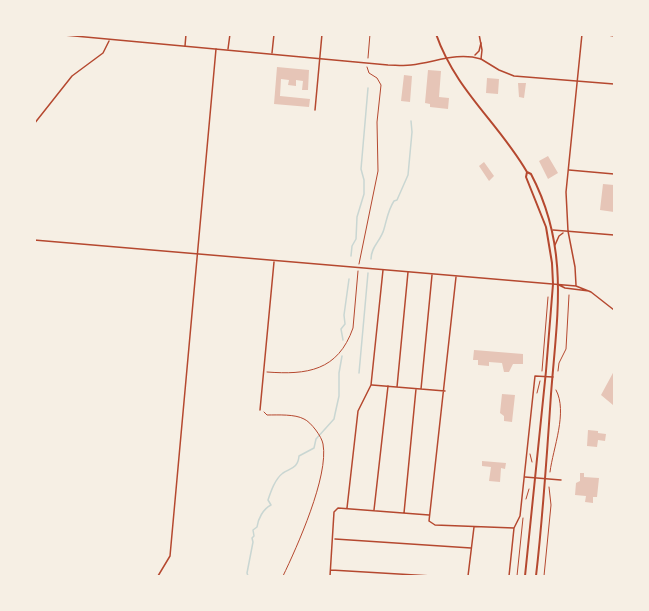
<!DOCTYPE html>
<style>
body{margin:0}
#map{position:relative;width:649px;height:611px;overflow:hidden;background:#f6efe4;font-family:"Varela Round",sans-serif}
canvas{display:block}
.frame{position:absolute;inset:0;border:36px solid #f6efe4;pointer-events:none}
</style>
<div id="map">
<canvas width="649" height="611"></canvas>
<div class="frame"></div>
</div>
<script>
const ctx = document.querySelector('canvas').getContext('2d');
ctx.lineJoin = 'round';
function strokePath(path, color, width, dash) { ctx.strokeStyle = color; ctx.lineWidth = width; ctx.lineCap = dash ? 'butt' : 'round'; ctx.setLineDash(dash || []); ctx.stroke(path); }
function paint(path, color) { ctx.fillStyle = color; ctx.fill(path, 'evenodd'); }
strokePath(new Path2D(`
 M351,256L352,246L356,239L357,217L364,194V180L361,169L368,88
 M371,259C371,246 381,241 384,229C387,219 388,210 394,201L397,200L408,175L412,132L411,121
 M343,340L341,329L345,324L344,315L349,279
 M359,373L368,273
 M248,576L247,573L253,542L252,538L254,536L253,530L257,527C258,519 263,509 271,505L268,500C271,491 275,479 283,473C291,468 298,468 299,456L314,448L316,439L334,419L335,414L339,396V373L342,356`), '#c9d6d2', 1.5);
paint(new Path2D(`
 M277,67L309,70L308,90H302L303,81L296,80V86L288,85L289,80L281,79L280,96L310,99L309,107L274,104Z
 M428,70L441,71L439,97L449,98L448,109L430,107V104L425,103Z
 M404,75L412,76L410,102L401,101Z
 M487,78L499,79L498,94L486,93Z
 M518,83H526L524,98L519,97Z
 M548,156L558,173L548,179L539,161Z
 M484,162L494,176L489,181L479,166Z
 M603,184L614,185V212L600,210Z
 M474,350L523,354V364H513L509,372H504L502,363L489,362V366L478,365V360H473Z
 M614,371V403L613,405L601,395Z
 M502,394L515,395L512,422L504,421V416L500,413Z
 M588,430L598,431V433L606,434L605,441L598,440L597,447L587,446Z
 M482,461L506,463L505,469L501,468L500,482L489,481L491,467L482,466Z
 M580,473H584V477L599,478L597,497H593V503L585,502L586,496L575,495L576,483L580,481Z`), '#e6c5b7');
strokePath(new Path2D(`
 M368,58L370,34
 M359,264L378,171L377,122L381,85L377,78L369,73L367,67
 M542,371L548,297
 M558,371L559,363L566,349L569,295
 M267,372C307,375 338,371 353,328L358,271
 M537,393L540,381
 M264,412L267,415C278,415 295,414 304,419C311,422 322,437 323,444C329,476 297,547 283,576
 M530,454L532,462
 M550,472C553,448 568,412 556,390
 M526,499L529,489
 M517,576L523,518
 M544,576L551,505L549,487`), '#b5482f', 1);
strokePath(new Path2D(`
 M479,34L482,50L481,59L499,70L514,76L614,84
 M602,34L614,36
 M185,46L186,34
 M228,49L230,34
 M272,53L274,34
 M315,110L322,34
 M569,170L614,174
 M553,230L614,235
 M555,245L559,236L563,233
 M456,277L429,521L435,525L514,528
 M372,385L445,391
 M397,387L408,272
 M421,389L432,275
 M260,410L274,262
 M525,477L561,480
 M347,508L358,411L371,385L383,270
 M374,510L388,386
 M404,513L416,389
 M335,539L471,548
 M331,570L432,576
 M158,576L170,556L216,49
 M330,576L334,512L338,508L429,515
 M468,576L474,527
 M509,576L514,528L520,516L535,376L553,377`), '#b5482f', 1.5);
strokePath(new Path2D(`
 M53,34L388,65C395,65 404,66 411,65C436,62 457,52 481,59
 M475,55L479,51L481,43
 M34,124L72,76L103,53L109,41
 M34,240L576,286L591,292L614,310
 M559,285L565,288L589,291
 M576,285L575,267L568,231L566,192L582,34`), '#b5482f', 1.5);
strokePath(new Path2D(`
 M436,34C456,91 498,122 527,172L531,174C570,248 557,315 551,394C547,455 543,516 536,576
 M525,576L546,371L553,284L552,263L546,227L526,177L527,172`), '#b5482f', 2);
</script>
